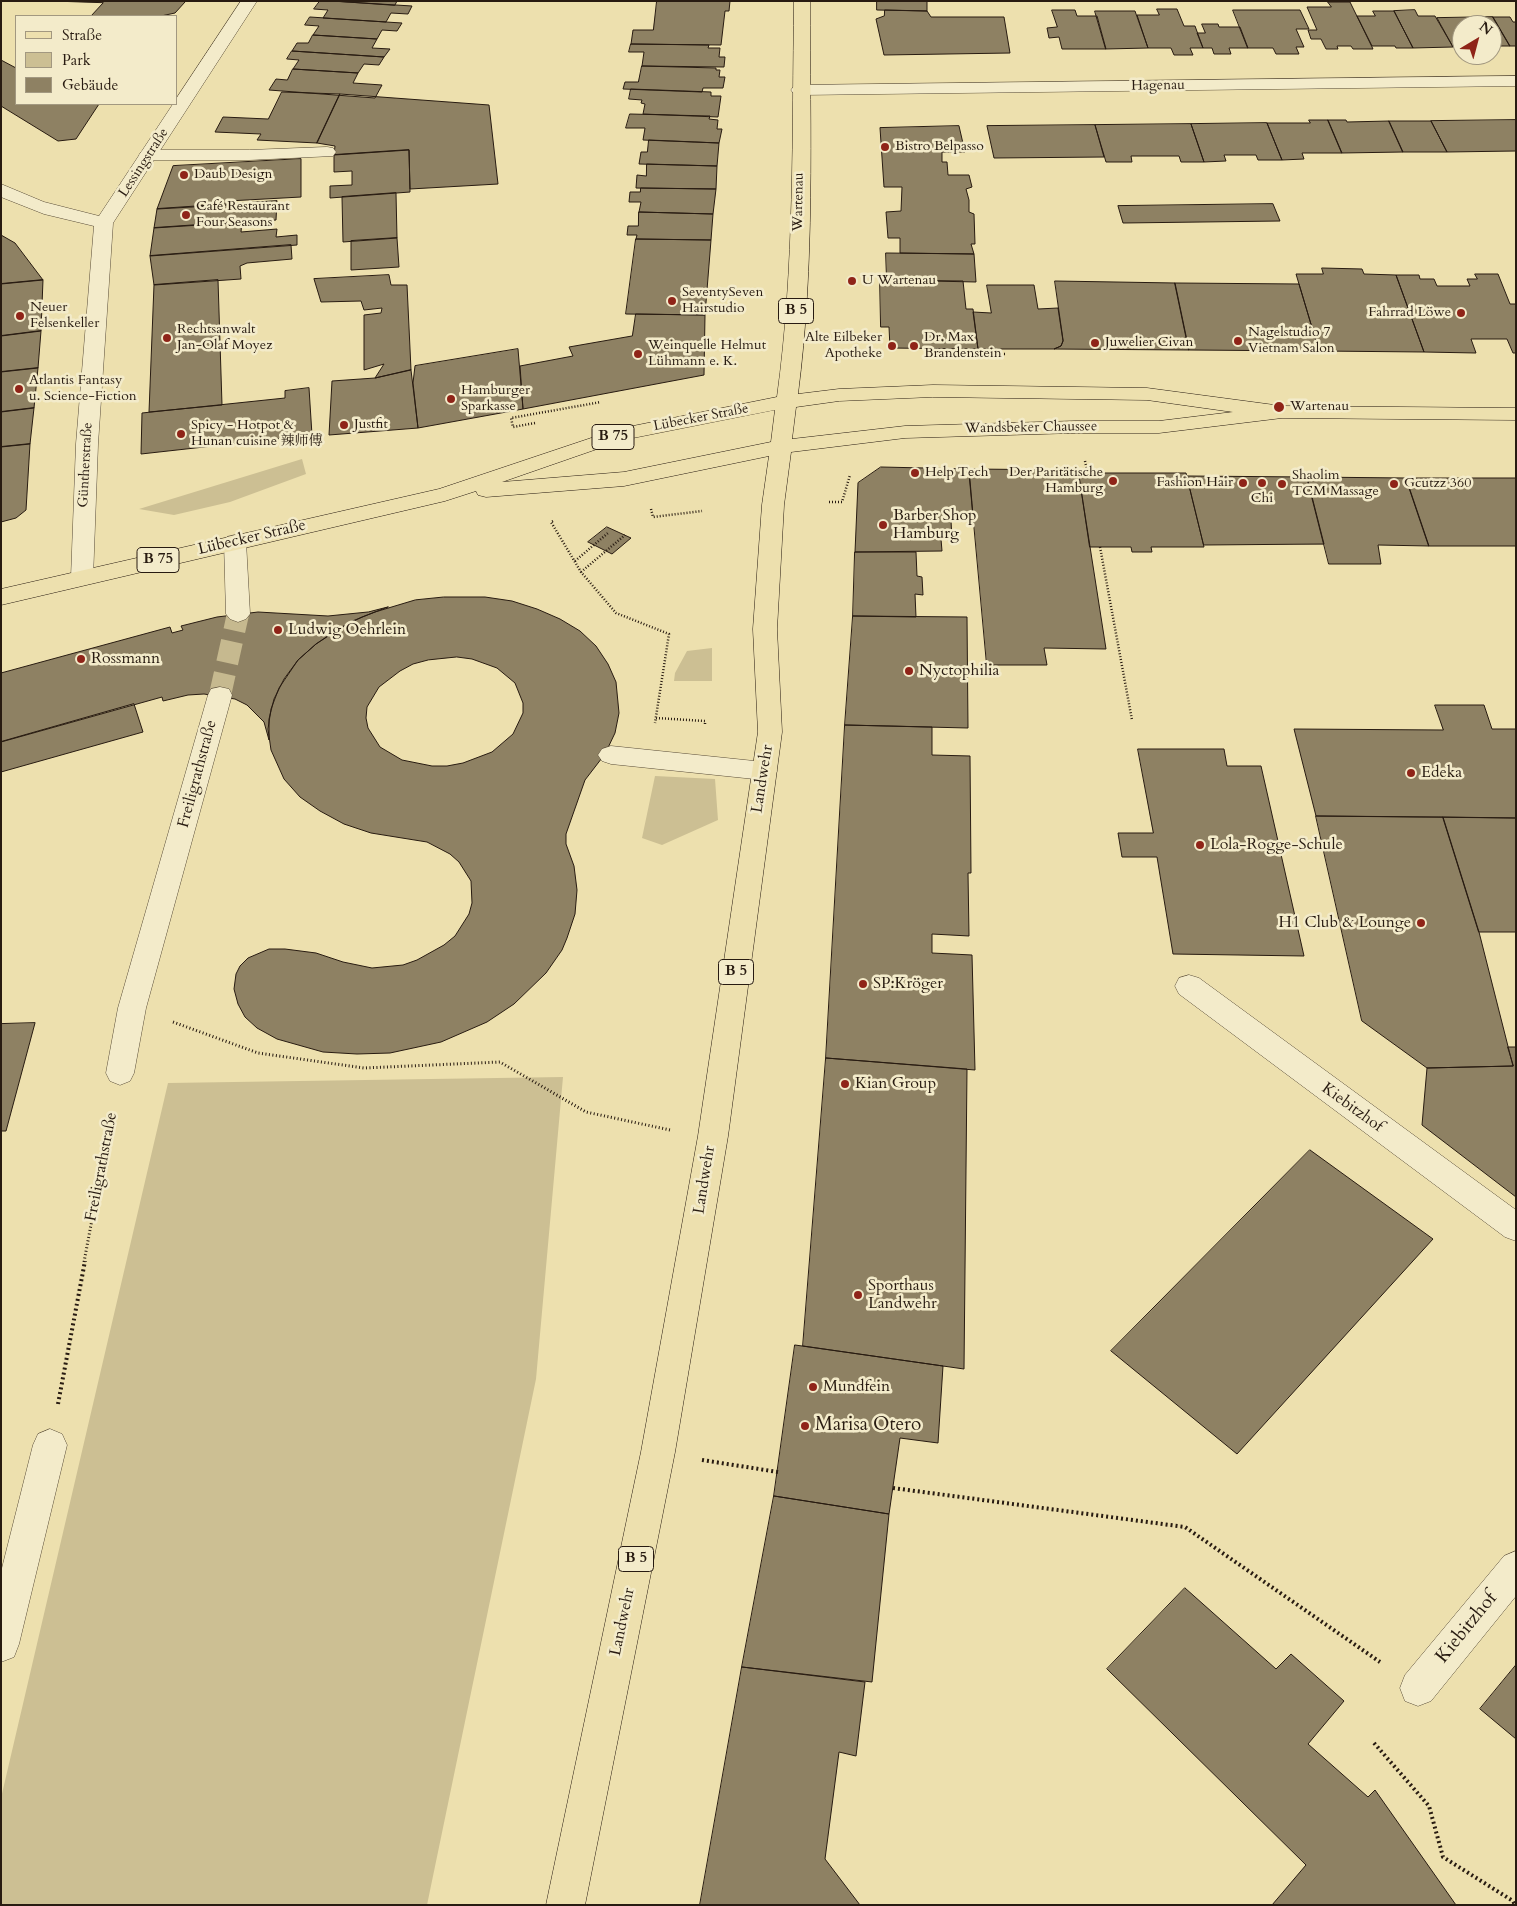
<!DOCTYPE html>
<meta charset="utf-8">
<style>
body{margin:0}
#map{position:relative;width:1517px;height:1906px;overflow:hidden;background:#ede0ae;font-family:Cardo,serif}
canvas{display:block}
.frame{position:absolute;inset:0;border:2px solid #281b11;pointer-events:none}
.legend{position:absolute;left:15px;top:15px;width:162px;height:90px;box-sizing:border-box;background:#f3ebca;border:1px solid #a29880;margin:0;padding:6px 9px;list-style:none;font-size:15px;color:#281b11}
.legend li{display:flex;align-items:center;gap:10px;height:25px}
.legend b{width:25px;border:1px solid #a29880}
.north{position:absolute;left:1452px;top:15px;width:50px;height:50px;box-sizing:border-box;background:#f3ebca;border:1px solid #a29880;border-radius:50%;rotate:37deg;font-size:14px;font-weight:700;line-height:20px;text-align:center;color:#281b11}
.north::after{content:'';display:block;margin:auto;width:18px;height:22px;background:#8f2418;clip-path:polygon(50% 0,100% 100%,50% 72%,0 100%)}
</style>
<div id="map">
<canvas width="1517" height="1906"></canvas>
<div class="frame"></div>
<ul class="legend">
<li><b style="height:6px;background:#ede0ae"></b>Straße</li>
<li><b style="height:14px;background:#ccbf93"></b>Park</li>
<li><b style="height:14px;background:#8e8163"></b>Gebäude</li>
</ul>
<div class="north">N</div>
</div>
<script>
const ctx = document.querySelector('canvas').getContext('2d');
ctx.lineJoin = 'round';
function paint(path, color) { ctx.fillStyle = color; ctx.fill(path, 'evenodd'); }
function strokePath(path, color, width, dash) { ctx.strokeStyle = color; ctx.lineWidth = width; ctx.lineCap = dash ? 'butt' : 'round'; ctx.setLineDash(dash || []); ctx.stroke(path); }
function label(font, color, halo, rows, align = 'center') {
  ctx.font = font + ' Cardo,"Noto Serif SC",serif'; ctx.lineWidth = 5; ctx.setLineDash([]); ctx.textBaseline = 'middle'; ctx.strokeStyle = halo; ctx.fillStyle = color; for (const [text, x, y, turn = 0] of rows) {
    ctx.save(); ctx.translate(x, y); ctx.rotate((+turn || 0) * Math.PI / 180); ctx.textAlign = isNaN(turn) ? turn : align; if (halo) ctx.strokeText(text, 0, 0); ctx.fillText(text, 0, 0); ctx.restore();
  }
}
paint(new Path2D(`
 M302,459L306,474L230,502L174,515L139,509Z
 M712,648V681H674L675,673L687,651Z
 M655,776L715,779L718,820L662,845L642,838Z
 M563,1077L536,1379L427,1905H1V1798L168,1083Z`), '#ccbf93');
const building = new Path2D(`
 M53,1H183L185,2L175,13L161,16H91L103,3Z
 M320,1H331L412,6L408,14L391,13L386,22L323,18L328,10L314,9Z
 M334,1H397L395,5Z
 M657,1H730L729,11H725L721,45L631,44L633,30H653Z
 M877,1H927V11L877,10Z
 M1328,2H1350L1373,49H1353L1351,46H1337L1338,49H1326L1321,39H1311L1308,30H1317L1307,7H1331Z
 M1157,9H1177L1184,26H1195L1203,48H1190L1193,55H1174L1171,48H1148L1137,15H1159Z
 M885,10L927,11L931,17H1004L1010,53L884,55L876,19L884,16Z
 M1052,10H1075L1077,16H1097L1106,49H1062L1059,37L1049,38L1047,28L1057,27Z
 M1233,10H1300L1309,29H1296L1304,47H1296L1299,54H1276L1273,48H1248Z
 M1415,10L1418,16H1435L1453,47L1413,48L1394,11Z
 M1095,11H1135L1148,48L1106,49Z
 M1373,11H1394L1413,48H1396L1395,46H1372L1357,16H1375Z
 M310,17L386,22L402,23L397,31L382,30L377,39L313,35L319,26L305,25Z
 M1493,17L1510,46H1492V25H1462V47H1453L1437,18Z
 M1493,17H1510L1513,22H1516V46H1510Z
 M1202,24H1218L1219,27H1240L1248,48H1229L1231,54H1214L1212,48H1203L1197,33H1205Z
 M313,35L377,39L372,48L390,49L384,57L292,51L297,43H308Z
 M631,44L709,45L708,48H720L719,57H725L724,67L642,66L644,52H629Z
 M292,51L384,57L379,65L364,64L358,73L293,69L299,60L287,59Z
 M1,60L16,68V104H99L76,139L58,141L1,106Z
 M642,66L716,68V70H720L719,77H725L723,88H703L702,92L623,89L625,82H638Z
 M293,69L358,73L353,83L382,85L375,98L269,90L276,79L287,80Z
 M631,89L711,92V96H721L718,117L643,114L645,104L641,103L642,100L629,99Z
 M282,92L340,94L317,143L257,140L261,134L215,132L223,117L268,119Z
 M340,94L489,105L498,184L410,189L409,150L334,155L335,146L317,143Z
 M630,114L710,116L709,119L718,120L717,129H722L719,143L643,140L645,128H626Z
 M1309,120H1328L1342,153H1302L1304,159L1282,160L1267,123H1310Z
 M1328,120H1346L1347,122L1389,121L1403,152L1342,153Z
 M1516,120V151L1447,152L1431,121Z
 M1389,121H1431L1447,152H1403Z
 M1267,123L1282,160H1258L1256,155H1224L1226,161L1204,162L1191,124Z
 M1191,124L1204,162H1181L1179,156H1131L1132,162H1106L1095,125Z
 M1095,125L1104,157L994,158L987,126Z
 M959,126L965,152H942V162H947L948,175H969L972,187L966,189L969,200V212L974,214L975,244H971L974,254L900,253V238H888L886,212L901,211L902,187H884L880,128Z
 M649,140L719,143L717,166L639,164L641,152H647Z
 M409,150L410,192L330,198V186L352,185V171L334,172V155Z
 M301,159V197L228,201L227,205L157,209L173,166Z
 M647,164L717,166L716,189L636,188L637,175L646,176Z
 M641,188L716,189L713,214L639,212L641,202H629L630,192H640Z
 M396,193L397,238L343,242L342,197Z
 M277,201L276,220L154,228L157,209Z
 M1273,204L1280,221L1123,223L1118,206Z
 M639,212L713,214L711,240L636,239L637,235H627L628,226H638Z
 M242,222L241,232L277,229L276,237L297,235V245L150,256L154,228Z
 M1,235L15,243L43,280L1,284Z
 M397,238L399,267L351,270V241Z
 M636,239L711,240L705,315L626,314Z
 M291,245L292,259L247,263L240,266L241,279L154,285L150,256Z
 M886,253L974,254L976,282L887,280Z
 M1322,268L1362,269L1364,274L1396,275L1424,352L1319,351L1296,274H1323Z
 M1475,274H1498L1510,304H1516V353H1513L1507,339H1471L1476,353L1424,352L1396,275H1419L1420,279H1434L1437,286H1470L1467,279H1477Z
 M389,275L391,285H407L411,370L375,378L384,364L364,370V315L381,313L382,308L364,310L361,301L321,302L314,279Z
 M43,280L41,331L1,336V284Z
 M218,280L222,405L149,412L154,285Z
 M880,280L963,281L966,309H973L978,349L890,348L889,327H881Z
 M1055,281L1175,283L1189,350L1054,349L1061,346L1063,341Z
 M1175,283L1299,284L1319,351L1189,350Z
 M987,285H1034L1038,309L1058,308L1063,341L1061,346L1054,349H978L973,312L991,313Z
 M636,314L705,315L704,375L523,409L520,366L573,356L569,347L632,336Z
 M41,331L38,368L1,372V336Z
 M518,349L523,409L418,428L413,383L415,366Z
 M38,368L34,408L1,412V372Z
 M411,370L418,428L329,435L332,381L375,378Z
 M309,388L312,435L141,454L142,413L285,398V391Z
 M34,408L30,444L1,447V412Z
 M30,444L26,510L16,518L1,522V447Z
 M881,467L969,469L973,515H943L945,520H951L952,540L941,539L942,551L855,552L858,483Z
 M969,469L1078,470L1106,649L1044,648L1047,665H987Z
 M1079,473H1186L1204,547H1151L1152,552H1132L1131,547H1090Z
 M1187,476L1307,477L1324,544L1204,545Z
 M1307,477L1406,478L1429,546L1378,545L1381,564H1329Z
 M1406,478H1516V546H1429Z
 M607,527L631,538L612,554L588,542Z
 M855,552H916L917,576L922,577L923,595L915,594L916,617L853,616Z
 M444,597H485L512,601L537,609L560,619L580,631L596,646L608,664L616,682L619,713L615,733L605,754L585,780L566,834V844L574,866L577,890L575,914L567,938L562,950L546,973L514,1004L487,1022L441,1042L390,1053L357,1054L323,1052L277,1039L257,1028L245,1017L238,1004L234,989L236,974L240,966L248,958L269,949H285L316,953L343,962L372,968L403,965L417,960L444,945L455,936L469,914L472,903L471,881L459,862L450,854L427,842L371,833L344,824L320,811L300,797L284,779L271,750L268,729L271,709L279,688L298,660L316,644L350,622L375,612L415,600ZM457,657L472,659L497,668L515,683L523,703V713L513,734L492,752L463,763L447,766H432L402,760L380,747L368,728L366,718L367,707L379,687L400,671L413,664L428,660Z
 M388,607L362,617L338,629L316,644L298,660L284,679L274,699L269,719V740L264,722L247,705L235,699L204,694L188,695L163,701L162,697L1,742V673L170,627L172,633L183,630L181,626L217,617L258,612L328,616L368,612Z
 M853,616L967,617L968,728L845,725Z
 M134,704L143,732L1,772V742Z
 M1435,705H1484L1492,729H1516V818L1316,816L1294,729L1443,730Z
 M845,725L932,727V755L970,756L971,873H968L969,936L932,934V953L972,955L975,1070L826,1058Z
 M1138,749H1224L1227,766H1261L1304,956L1173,954L1157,857H1122L1118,833H1153Z
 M1316,816L1443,817L1479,932L1513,1066L1427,1068L1362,1021Z
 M1443,817L1516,818V932H1479Z
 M35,1023L6,1131H1V1024Z
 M1508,1047H1516V1197L1422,1125L1427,1068L1513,1066Z
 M826,1058L967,1069L964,1369L803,1346Z
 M1310,1150L1433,1239L1237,1454L1111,1351Z
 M795,1345L943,1366L938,1443L900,1438L889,1514L774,1496Z
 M774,1496L889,1514L872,1682L742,1667Z
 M1185,1588L1276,1669L1291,1654L1344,1701L1308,1744L1368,1797L1375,1790L1456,1905H1272L1306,1865L1107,1669Z
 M1516,1665V1739L1480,1709Z
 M742,1667L865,1682L856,1756L839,1752L825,1859L860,1905H700Z`);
paint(building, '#8e8163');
strokePath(building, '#281b11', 1);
strokePath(new Path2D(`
 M220,695L238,614`), '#c6b98f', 22, [22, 11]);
const service = new Path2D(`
 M327,147L333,148L336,152L333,156L249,160H148L142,159L139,155L142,151L148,150H249Z
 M611,746L764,762L773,765L777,771L773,777L764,780L611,764L602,761L598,755L602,749Z`);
const minor = new Path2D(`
 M241,1H257L113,223L98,444L93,578L90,583L82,585L74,583L71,578L76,444L94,226L44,214L6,199L1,197V184L44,202L99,216L173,104H176V99Z
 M1516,76V86L800,95L794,94L791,90L794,86L800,85Z
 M235,535L243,537L246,542L250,614L246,619L238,622L230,619L226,614L224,542L227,537Z
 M220,687L229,689L232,695L146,1008L134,1073L130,1081L120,1085L110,1081L106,1073L118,1008L208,695L211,689Z
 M1189,975L1199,978L1516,1210V1241L1505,1237L1179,994L1175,986L1179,978Z
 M50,1429L62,1434L67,1445L19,1644L14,1657L1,1662V1572L33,1445L38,1434Z
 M1516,1551V1596L1431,1701L1418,1706L1405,1701L1400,1688L1405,1675L1504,1556Z`);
const primary = new Path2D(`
 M794,1H810C810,132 815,264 798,394L839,389L933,385L1147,388L1282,406L1516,408V420L1282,418L1159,433H1075L905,438L791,452L784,505L777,629L782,732L728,1136L675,1452L585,1905H546L641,1452L698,1136L758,732L753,629L762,505L769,456L624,486L486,497L478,495L476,491L445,501L1,605V589L439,489L618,429L777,397C795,267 792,133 794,1ZM933,397L1147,400L1233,412L1159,421H1075L905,426L792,439L796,407L839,401ZM775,410L771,442L624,472L502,482L623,440Z`);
strokePath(service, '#594c38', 1);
strokePath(minor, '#594c38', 1);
strokePath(primary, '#281b11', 1);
strokePath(new Path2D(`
 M968,354H1007
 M535,423L513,427L511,418L601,402
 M1085,461L1088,474
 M829,502H842L850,475
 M651,509L653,517L702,511
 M553,521L551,522L581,572L616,613L669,634L655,723
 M1100,547L1132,720
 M575,561L608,533
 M581,572L625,535
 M656,718L705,721V726`), '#281b11', 2.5, [1, 2]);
strokePath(new Path2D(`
 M173,1022L258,1053L364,1068L500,1062L586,1112L670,1130
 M84,1262L112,1113`), '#281b11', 3, [1, 2.5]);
strokePath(new Path2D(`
 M58,1404L85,1261
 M702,1460L778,1472
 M893,1488L1185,1527L1380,1662
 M1374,1743L1429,1806L1443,1857L1513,1901L1515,1905`), '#281b11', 4, [2, 3]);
paint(service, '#f3ebca');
paint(minor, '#f3ebca');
paint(primary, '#ede0ae');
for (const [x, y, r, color] of [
 [885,147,5,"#8f2418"],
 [184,175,5,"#8f2418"],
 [186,215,5,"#8f2418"],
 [852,281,5,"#8f2418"],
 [672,301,5,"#8f2418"],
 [1461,313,5,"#8f2418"],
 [20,316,5,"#8f2418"],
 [167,338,5,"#8f2418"],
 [1238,341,5,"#8f2418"],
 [1095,343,5,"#8f2418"],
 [892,346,5,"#8f2418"],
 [914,346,5,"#8f2418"],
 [638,354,5,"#8f2418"],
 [19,389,5,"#8f2418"],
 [451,399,5,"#8f2418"],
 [1279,407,6,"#8f2418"],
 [344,425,5,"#8f2418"],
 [181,434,5,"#8f2418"],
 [915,473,5,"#8f2418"],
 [1113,481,5,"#8f2418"],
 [1243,483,5,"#8f2418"],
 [1262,483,5,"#8f2418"],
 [1282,484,5,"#8f2418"],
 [1394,484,5,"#8f2418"],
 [883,525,5,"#8f2418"],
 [278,630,5,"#8f2418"],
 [81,659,5,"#8f2418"],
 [909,671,5,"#8f2418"],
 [1411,773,5,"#8f2418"],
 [1200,845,5,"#8f2418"],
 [1421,923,5,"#8f2418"],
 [863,984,5,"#8f2418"],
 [845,1084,5,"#8f2418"],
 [858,1295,5,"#8f2418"],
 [813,1387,5,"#8f2418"],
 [805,1426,5,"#8f2418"]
]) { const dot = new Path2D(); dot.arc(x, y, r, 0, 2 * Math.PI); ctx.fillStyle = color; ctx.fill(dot); strokePath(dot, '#f3ebca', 2); }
label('14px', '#281b11', '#f3ebca', [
 ["Hagenau",1158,86,-1],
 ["Lessingstraße",144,163,-57],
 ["Wartenau",799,202,-89],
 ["Lübecker Straße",701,418,-11],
 ["Wandsbeker Chaussee",1031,428,-1],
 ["Güntherstraße",86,465,-87]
]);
label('14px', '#281b11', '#f3ebca', [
 ["Bistro Belpasso",895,147],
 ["Daub Design",194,175],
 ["Café Restaurant",196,207],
 ["Four Seasons",196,223],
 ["U Wartenau",862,281],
 ["SeventySeven",682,293],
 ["Hairstudio",682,309],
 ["Neuer",30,308],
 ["Felsenkeller",30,324],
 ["Fahrrad Löwe",1451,313,"right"],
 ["Rechtsanwalt",177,330],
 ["Jan-Olaf Moyez",177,346],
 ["Nagelstudio 7",1248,333],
 ["Vietnam Salon",1248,349],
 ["Alte Eilbeker",882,338,"right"],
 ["Apotheke",882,354,"right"],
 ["Dr. Max",924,338],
 ["Brandenstein",924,354],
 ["Juwelier Civan",1105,343],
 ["Weinquelle Helmut",648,346],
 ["Lühmann e. K.",648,362],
 ["Atlantis Fantasy",29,381],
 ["u. Science-Fiction",29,397],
 ["Hamburger",461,391],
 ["Sparkasse",461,407],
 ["Wartenau",1290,407],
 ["Justfit",354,425],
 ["Spicy - Hotpot &",191,426],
 ["Hunan cuisine 辣师傅",191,442],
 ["Help Tech",925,473],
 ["Der Paritätische",1103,473,"right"],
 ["Hamburg",1103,489,"right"],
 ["Shaolim",1292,476],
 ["TCM Massage",1292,492],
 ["Fashion Hair",1233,483,"right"],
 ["Gcutzz 360",1404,484],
 ["Chi",1262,499,"center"]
], 'left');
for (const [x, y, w] of [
 [796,311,35],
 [613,437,42],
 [158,560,42],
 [736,972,35],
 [636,1559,35]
]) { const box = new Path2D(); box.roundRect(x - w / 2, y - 12.5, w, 25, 4); ctx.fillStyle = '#f3ebca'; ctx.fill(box); strokePath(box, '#281b11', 1); }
label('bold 15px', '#281b11', null, [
 ["B 5",796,311],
 ["B 75",613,437],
 ["B 75",158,560],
 ["B 5",736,972],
 ["B 5",636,1559]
]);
label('16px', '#281b11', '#f3ebca', [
 ["Barber Shop",893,516],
 ["Hamburg",893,534],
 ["Ludwig Oehrlein",288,630],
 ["Rossmann",91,659],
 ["Nyctophilia",919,671],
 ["Edeka",1421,773],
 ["Lola-Rogge-Schule",1210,845],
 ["H1 Club & Lounge",1411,923,"right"],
 ["SP:Kröger",873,984],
 ["Kian Group",855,1084],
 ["Sporthaus",868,1286],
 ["Landwehr",868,1304],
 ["Mundfein",823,1387]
], 'left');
label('16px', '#281b11', '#f3ebca', [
 ["Lübecker Straße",252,538,-13],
 ["Freiligrathstraße",198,774,-75],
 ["Landwehr",763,779,-81],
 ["Kiebitzhof",1352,1108,36],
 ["Freiligrathstraße",102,1167,-79],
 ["Landwehr",705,1180,-81],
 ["Landwehr",623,1622,-78]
]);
label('19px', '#281b11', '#f3ebca', [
 ["Marisa Otero",815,1426]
], 'left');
label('19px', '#281b11', '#f3ebca', [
 ["Kiebitzhof",1467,1628,-51]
]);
</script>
